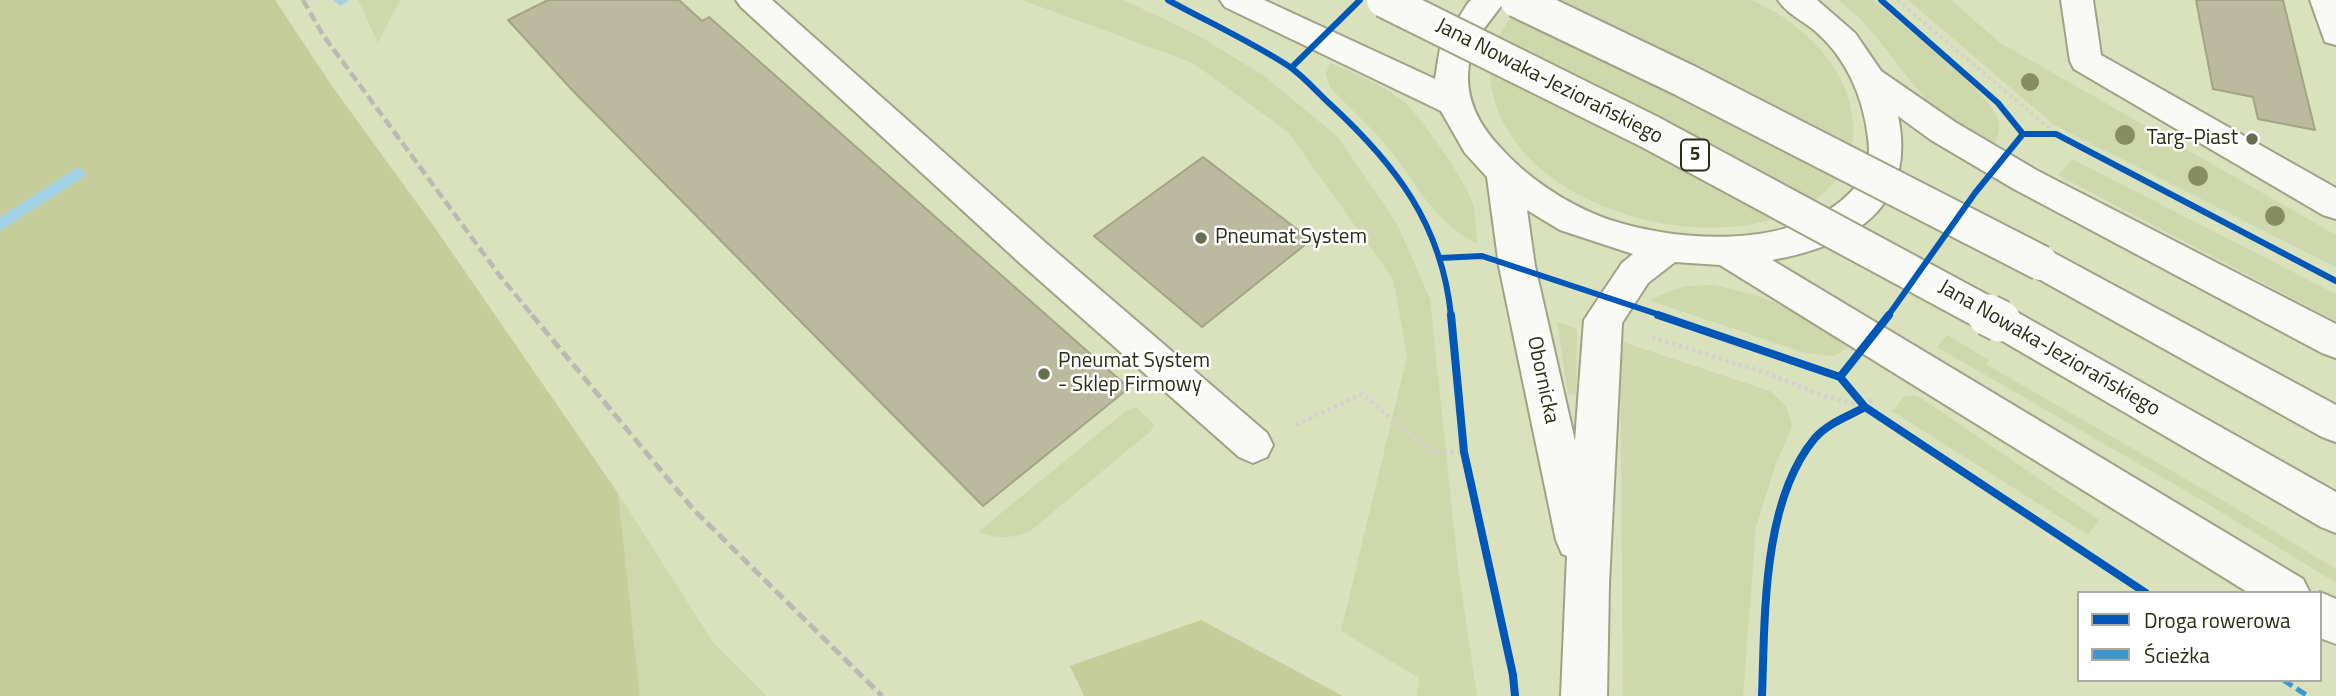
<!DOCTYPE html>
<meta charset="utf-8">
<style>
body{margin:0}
#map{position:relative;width:2336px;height:696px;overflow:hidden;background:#dae1bd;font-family:"Titillium Web",sans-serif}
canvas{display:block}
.legend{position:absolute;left:2077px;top:591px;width:245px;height:91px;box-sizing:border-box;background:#fff;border:2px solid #a9aba1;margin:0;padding:9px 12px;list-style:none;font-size:21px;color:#292e14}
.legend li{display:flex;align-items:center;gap:14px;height:35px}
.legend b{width:35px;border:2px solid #a9aba1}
</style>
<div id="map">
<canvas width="2336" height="696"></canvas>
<ul class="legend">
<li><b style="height:9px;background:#0057b8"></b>Droga rowerowa</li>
<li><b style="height:9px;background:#3c97d3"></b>Ścieżka</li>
</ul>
</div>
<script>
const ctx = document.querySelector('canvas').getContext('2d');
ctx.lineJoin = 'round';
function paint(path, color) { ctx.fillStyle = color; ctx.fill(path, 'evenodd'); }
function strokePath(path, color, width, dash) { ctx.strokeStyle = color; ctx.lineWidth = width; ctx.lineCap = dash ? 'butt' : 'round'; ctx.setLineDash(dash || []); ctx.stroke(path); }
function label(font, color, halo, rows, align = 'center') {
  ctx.font = font + ' "Titillium Web",sans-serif'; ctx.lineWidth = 5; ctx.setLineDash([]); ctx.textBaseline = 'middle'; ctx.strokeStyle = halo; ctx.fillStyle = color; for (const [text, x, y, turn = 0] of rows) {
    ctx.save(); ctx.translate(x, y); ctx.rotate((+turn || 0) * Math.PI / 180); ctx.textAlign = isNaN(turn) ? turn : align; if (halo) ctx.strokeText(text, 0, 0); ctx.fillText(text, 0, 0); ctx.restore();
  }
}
paint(new Path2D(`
 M358,0H400L378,43Z
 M1022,0H1124L1199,36L1263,75L1338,137L1397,224L1430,299L1458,567L1477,696H1417L1419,678L1341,631L1407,356L1393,279L1288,132L1193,63Z
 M1531,0H1751C1797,19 1845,63 1852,114C1858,152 1843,182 1810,203C1713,263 1511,209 1491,85C1485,49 1503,21 1531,0Z
 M1838,0H1874C1899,22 1990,93 1998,119C2001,128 1998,137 1994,145C1964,132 1933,111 1913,84C1889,54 1870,24 1838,0Z
 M1908,0H1951L1999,42L2336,235V267L2054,125Z
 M1330,62C1354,74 1381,84 1402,100C1417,111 1467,183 1472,201C1476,214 1476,230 1477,244C1429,218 1419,185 1386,145C1369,125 1348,107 1330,87L1326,74Z
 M2072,159L2336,294V321L2058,175Z
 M1714,285L1755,295L1781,305L1850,346L1835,356L1805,353L1648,300L1685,286Z
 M1557,322L1577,329L1576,395L1568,394Z
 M1947,335L1989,360L1987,365L2219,498L2336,569V583L2203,501L1937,347Z
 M1620,341L1770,391L1787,407L1792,427L1775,466L1756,527L1743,696H1623Z
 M1915,395L1923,399L2099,520L2088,535L1892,411L1905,396Z
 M1136,407L1154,424L1151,431L1030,531C1010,539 998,539 978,532L1127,410Z
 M618,493L712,641L767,696H640Z`), '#cfd8ac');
paint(new Path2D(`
 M0,0H275L332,86L435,228L618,493L640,696H0Z
 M1201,620L1343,696H1084L1070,666Z`), '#c5ce9a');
paint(new Path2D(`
 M349,0L341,6L334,1V0Z
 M78,167L86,173L84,177L0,231V217Z`), '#a3d2e4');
const building = new Path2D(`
 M548,0H679L702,21L709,17L1129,388L983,506L574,92L508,20Z
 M2196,0H2283L2315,130L2258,119L2253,97L2213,89Z
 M1203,157L1311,240L1202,327L1094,236Z`);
paint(building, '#bbba9e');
strokePath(building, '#a3a387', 2);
const minor = new Path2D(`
 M736,0H772L1047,244L1267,433L1273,445L1267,457L1253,463L1239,457L1021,264L741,7Z
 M2061,0H2093L2101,55L2336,188V219L2323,215L2074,69L2070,61Z
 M2310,0H2336V45L2325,42Z`);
const major = new Path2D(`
 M1220,0H1264L1435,79L1440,48L1468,3L1471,0H1505C1491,22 1473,36 1469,64C1464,96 1477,122 1498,145C1527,178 1566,204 1607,219C1675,242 1783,249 1841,201C1864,182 1872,167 1868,137C1863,96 1846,57 1814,30C1803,21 1786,13 1778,0H1817L1855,33L1881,71L1955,122L2038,171L2336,324V358L2322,353L2014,189L1931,140L1898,116C1917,207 1852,246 1772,260L2303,579L2310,593H2249L1720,265L1675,262L1648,283L1622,323L1609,583L1607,696H1561L1567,556L1562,554L1556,540L1499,266L1487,177L1465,153L1441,111L1225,7ZM1527,210L1560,230L1633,254L1622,263L1584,320L1575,441L1535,266Z
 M2041,248L2054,253L2336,405V442L2322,437L2028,273L2023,263L2028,253Z
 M2000,305L2013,310L2336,492V533L2321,527L1987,332L1981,321L1987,310Z
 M2320,592L2336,599V644L2320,638Z`);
strokePath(minor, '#9ea387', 4);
strokePath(major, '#9ea387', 4);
strokePath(new Path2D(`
 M1897,0L2056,134`), '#d2d4ca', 3.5, [3.5, 3.5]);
strokePath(new Path2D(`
 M1652,337L1766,373L1821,395L1865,407L1873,397
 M1296,425L1362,394L1432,452H1464`), '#d2d4ca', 4.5, [3.5, 3.5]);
paint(minor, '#f9faf5');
paint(major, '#f9faf5');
strokePath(new Path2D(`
 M303,0L323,35L500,276L533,316`), '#b9bbb1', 4.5, [10, 4.5]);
strokePath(new Path2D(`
 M532,315L693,509L882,696`), '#b9bbb1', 5, [11, 5]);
const majorBridgeFar1 = new Path2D(`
 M1384,0L1650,132L1991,316
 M1517,0L1684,80L2041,263`);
const majorBridge = new Path2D(`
 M1988,315L2000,321`);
strokePath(majorBridgeFar1, '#9ea387', 38, []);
strokePath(majorBridge, '#9ea387', 45, []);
strokePath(majorBridgeFar1, '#f9faf5', 34);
strokePath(majorBridge, '#f9faf5', 41);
strokePath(new Path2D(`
 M2283,680L2308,696`), '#3c97d3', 5, [11, 5]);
strokePath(new Path2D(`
 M1168,0C1208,22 1252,42 1290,67C1304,77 1317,92 1330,104C1395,164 1442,224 1451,316
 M1881,0L1998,103L2023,134
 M1291,68L1360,0
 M1440,258L1482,256L1663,316
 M1888,316L1975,193L2023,134H2056L2336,281`), '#0057b8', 6);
strokePath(new Path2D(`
 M1451,315L1464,452L1513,675L1515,696
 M1658,315L1840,377L1865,407L2146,593
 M1840,377L1889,315
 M1762,696C1765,617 1762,501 1815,438C1828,423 1849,416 1865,407`), '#0057b8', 8);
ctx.fillStyle = '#868d63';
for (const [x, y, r] of [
 [2030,82,9],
 [2125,135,10],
 [2198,176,10],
 [2275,216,10]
]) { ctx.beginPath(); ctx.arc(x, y, r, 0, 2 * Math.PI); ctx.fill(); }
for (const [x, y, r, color] of [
 [2252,139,7,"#676d4f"],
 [1201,238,7,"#676d4f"],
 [1044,374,7,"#676d4f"]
]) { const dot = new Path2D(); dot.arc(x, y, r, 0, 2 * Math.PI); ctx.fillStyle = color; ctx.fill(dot); strokePath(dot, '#fff', 2.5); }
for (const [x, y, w] of [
 [1695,155,28]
]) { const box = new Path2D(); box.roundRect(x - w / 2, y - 15.5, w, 31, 5); ctx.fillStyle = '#fff'; ctx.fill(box); strokePath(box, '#292e14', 2); }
label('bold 19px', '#292e14', null, [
 ["5",1695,155]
]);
label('21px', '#292e14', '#fff', [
 ["Jana Nowaka-Jeziorańskiego",1549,82,27],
 ["Jana Nowaka-Jeziorańskiego",2049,349,30],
 ["Obornicka",1542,380,78]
]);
label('21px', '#292e14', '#fff', [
 ["Targ-Piast",2238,139,"right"],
 ["Pneumat System",1215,238],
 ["Pneumat System",1058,362],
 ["- Sklep Firmowy",1058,386]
], 'left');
</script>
